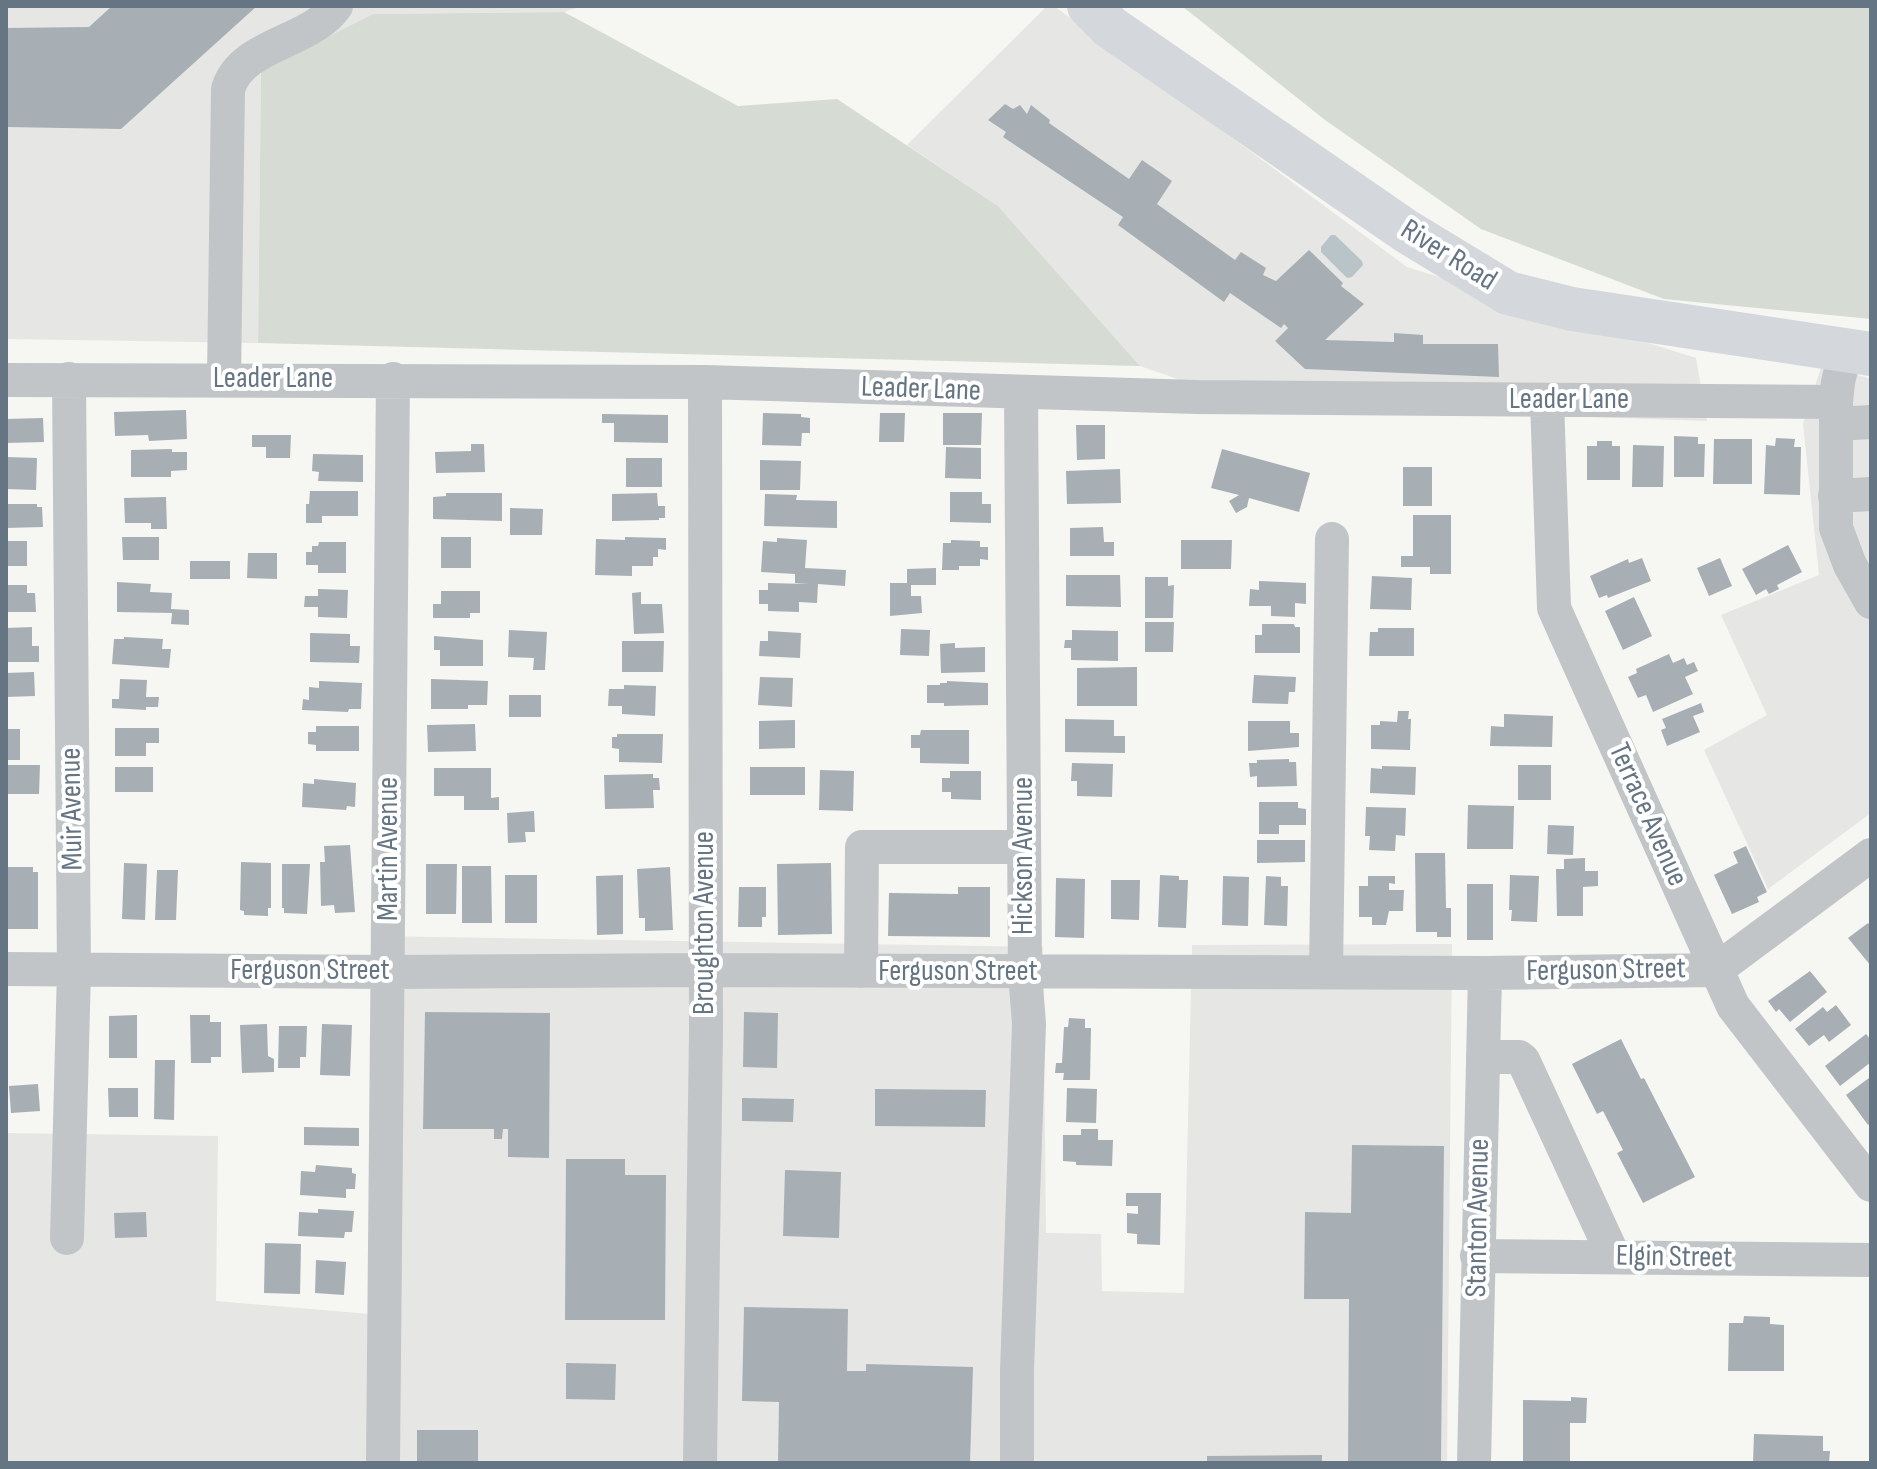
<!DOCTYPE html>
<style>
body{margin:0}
#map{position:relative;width:1877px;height:1469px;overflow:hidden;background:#f6f6f2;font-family:"Sofia Sans Condensed",sans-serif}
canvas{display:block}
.frame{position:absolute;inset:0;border:8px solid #657583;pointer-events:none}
</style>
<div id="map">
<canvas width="1877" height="1469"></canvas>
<div class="frame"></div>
</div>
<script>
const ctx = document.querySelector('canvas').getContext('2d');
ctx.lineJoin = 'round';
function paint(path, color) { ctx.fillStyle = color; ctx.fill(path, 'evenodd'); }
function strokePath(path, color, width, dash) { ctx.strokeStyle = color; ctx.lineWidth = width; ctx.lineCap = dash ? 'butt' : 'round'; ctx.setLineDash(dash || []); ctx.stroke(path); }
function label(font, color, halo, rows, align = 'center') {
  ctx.font = font + ' "Sofia Sans Condensed",sans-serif'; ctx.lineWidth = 8; ctx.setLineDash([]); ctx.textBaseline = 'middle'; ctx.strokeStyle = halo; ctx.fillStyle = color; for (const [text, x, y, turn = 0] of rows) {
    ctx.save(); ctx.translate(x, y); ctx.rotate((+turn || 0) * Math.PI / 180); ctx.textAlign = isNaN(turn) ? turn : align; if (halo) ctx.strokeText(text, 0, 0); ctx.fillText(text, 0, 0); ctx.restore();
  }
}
paint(new Path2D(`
 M6,6H582L564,12L373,14L261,70L258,343L6,339Z
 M1047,6H1054L1407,267L1696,358L1707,421L1253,405L1140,366L998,206L907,145Z
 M1822,364L1871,379V813L1768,889L1704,750L1767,715L1721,615L1819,575L1803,424Z
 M375,936L1043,947L1046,1233L1101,1234L1102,1291L1184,1293L1192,945L1452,944L1447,1463H6V1133L218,1136L216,1301L370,1314Z`), '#e6e7e5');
paint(new Path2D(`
 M1182,6H1871V319L1664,299L1481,229L1325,120Z
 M564,12L738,106L837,99L998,206L1140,366L258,343L261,70L373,14Z`), '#d6dcd3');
paint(new Path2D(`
 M1331,235H1335L1362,261L1363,265L1352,277L1347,278L1321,252V247Z`), '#b8c4c8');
paint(new Path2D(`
 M112,6H257L121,129L6,127V28L89,27Z
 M1005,104L1013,109L1020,105L1027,114L1031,105L1050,120L1049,123L1129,179L1142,160L1158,171L1172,181L1157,204L1235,260L1241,252L1266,268L1263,275L1276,281L1309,250L1343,283L1341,286L1364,304L1325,340L1394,342V333L1423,335V344H1498L1499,377L1305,369L1275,341L1288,328L1284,324L1281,328L1230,293L1224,302L1118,225L1123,217L1003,137L1006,132L988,120Z
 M186,410L187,439L149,441L148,435L115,436L114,412Z
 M763,413L801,414V417L810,418V433H802L801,446L762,445Z
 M880,413H905L904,442H879Z
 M943,413H982L981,445H943Z
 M602,414L668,415V443L614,442V423H602Z
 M43,418L44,442L6,443V419Z
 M1076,425H1105V459L1077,460Z
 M252,435H291L290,458H266V447H252Z
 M1674,436L1698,437V444H1705L1704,477H1674Z
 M1776,438L1795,439L1794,447H1801L1800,495L1764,494L1766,445L1775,446Z
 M1714,439H1752V484H1713Z
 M1597,441H1612V446H1620V480H1587V446H1597Z
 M471,444H484L485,472L436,473L435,452L471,451Z
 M1633,445L1664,446L1663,487H1632Z
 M946,447L981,448V479L945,478Z
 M172,449V452H187V470L171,471V477H131V450Z
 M1222,449L1310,473L1299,512L1249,498L1247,507L1236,513L1229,501L1239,495L1211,488Z
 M313,454L363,455V482L318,481L319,472L312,471Z
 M6,457L37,458L36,490L6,489Z
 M626,458H662V487H626Z
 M760,460L801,461L800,490H760Z
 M1403,467H1432V506H1403Z
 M1120,469L1121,503L1067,504L1066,471Z
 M310,491H358V516H322V523H306V504H309Z
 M950,492H982V504H991V523L950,522Z
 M446,493H502V521L433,519V497L446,496Z
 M657,493L658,506H665V518H659V520L612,521V494Z
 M765,494L797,495L796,500L837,501V528L764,526Z
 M166,497L167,529H151V523H125L124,498Z
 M8,504H37V507H42L43,527L6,528Z
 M510,508L543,509L542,535H510Z
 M1413,515H1451V574H1430V567H1401V556H1413Z
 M1103,527L1104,542H1114V556H1070V528Z
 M122,537H159V560H123Z
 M441,537H471V568H441Z
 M625,537L666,538V550L658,549V557H653V566H632V576L595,575L596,539L625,540Z
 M777,538L807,540L805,568L846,570L845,586L818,584L817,603L799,602V612L768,611V604H759V590H768V583L809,584L795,583V574L761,572L763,541L777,542Z
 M951,540L980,541V547H988V560L980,559V566H959V570H942L943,543H951Z
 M1181,540H1232L1231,569H1181Z
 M6,541H27V566H6Z
 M319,542H346V573H318V565H306V552H312V546H318Z
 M1788,545L1802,572L1777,585L1779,589L1769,594L1766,589L1756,595L1742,569Z
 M248,553H277V579L247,578Z
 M1642,558L1651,581L1608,598L1607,595L1599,598L1590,576L1628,559L1629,563Z
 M1720,558L1732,586L1709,596L1697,568Z
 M190,561H230V579H190Z
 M936,568V585H911V596H921L922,613L890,616V583H907V569Z
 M1066,575H1120L1121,607L1066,606Z
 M1372,576L1412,578L1411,610L1370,609Z
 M1145,577H1168V586L1174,585L1173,618H1145Z
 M1259,581L1306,583V604L1295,603V617L1271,616V606H1249L1250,589L1259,590Z
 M117,582L151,584L150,592L172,593L171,609L189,610V625L171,624L172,613L117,612Z
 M6,585H27V593H35L36,612H6Z
 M318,589L348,590L347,618L318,617V607H304L305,596H318Z
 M441,591H480V613H470V618H433V604H441Z
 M641,592V604H662L664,633L634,634L632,593Z
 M1634,597L1652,636L1623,650L1605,611Z
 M1145,622H1174L1173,652H1145Z
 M1262,624H1294L1295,627H1300V653H1255V635H1262Z
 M32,627V646H39V662H6V628Z
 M1378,628H1414V656H1369L1370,632H1378Z
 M901,629L930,630L929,656L900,655Z
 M509,630L547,632L545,670H533L534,658L508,657Z
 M1072,630L1118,631V661L1071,660V648H1064L1065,640H1072Z
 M768,631L801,633L800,658L759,656L760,641H768Z
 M310,633L350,634V646H360L359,663L310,662Z
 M434,636L483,640V666H440V650H434Z
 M124,637L163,639L162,649H171L169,668L112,664L114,639H124Z
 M622,641H664L663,672H622Z
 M955,643V648L985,647V672L941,673L940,644Z
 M1669,654L1673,663L1684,658L1687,665L1694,662L1698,671L1685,677L1693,694L1653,712L1646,695L1638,698L1628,677L1637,673L1636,669Z
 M1137,667V706H1077V668Z
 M34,672L35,696L6,697V673Z
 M1254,675L1296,677L1295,692H1289L1288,704L1252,703Z
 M760,677L793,678L792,707L758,705Z
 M120,679L147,680L146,697H159L158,707H146V710L112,708V699H119Z
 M431,679L488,681L487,705H468V709H431Z
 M319,681L362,683L361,709H349L348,712L302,710L303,699L309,700V687L319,688Z
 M947,681L988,683V705L944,706V703H927V685H940V683H947Z
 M624,685L656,686L655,716L622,714V706H608L609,689H624Z
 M509,695H541V717H509Z
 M1701,703L1704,712L1693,716L1700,732L1667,746L1661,730L1666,728L1662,719Z
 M1398,711H1409L1408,719H1411L1410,750L1371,749V725H1380V721L1397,722Z
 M1504,714L1553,716L1552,747L1490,746L1491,726L1504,727Z
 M1065,719L1114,720V736H1125V753L1065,752Z
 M795,720V748L759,749V721Z
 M1248,721H1290V733H1299V747L1248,751Z
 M475,724L476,751L428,752L427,725Z
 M316,726H359V751H316V745L308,744V732H316Z
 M115,728H159V743H146V756H115Z
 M6,729H20V760H6Z
 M921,730H969V764L920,763V748H911V735H920Z
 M617,734H663L662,763L619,762V749L612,748V737H617Z
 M1289,759V762H1296L1297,786L1257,787V776L1250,777L1249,763H1257V760Z
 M1072,763L1113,764L1112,797L1077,796V781H1071Z
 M6,765H40L39,794H6Z
 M1518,765H1551V800H1518Z
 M1382,766L1416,767L1415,795L1370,793L1371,768L1382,769Z
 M115,767H153V792H115Z
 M750,767H805V795H750Z
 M434,768H491V798L499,797V810H464V796H434Z
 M820,770L854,771L853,811L819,810Z
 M950,771H981V800L951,799V792H942V778H950Z
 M653,774V778H659L660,790H653L654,808L605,809L604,775Z
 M314,779L356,783L355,807L347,806L346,810L302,807L303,783L314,784Z
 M1259,802H1298V808L1306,809V825H1279V834H1259Z
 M1468,805L1514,806L1513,849H1467Z
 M1366,807L1406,808L1405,836L1396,835L1395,851L1369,850L1370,836H1365Z
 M534,811L535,832H525L526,842L508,843L507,813Z
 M1548,825L1574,826L1573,855L1547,854Z
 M1257,840H1305V862L1257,863Z
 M350,845L355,912L335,913L334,905L321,906L320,862H325L324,846Z
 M1746,846L1767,892L1757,897L1759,902L1732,914L1714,875L1738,863L1733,852Z
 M1415,853H1445L1446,908H1451V937H1437V932H1416Z
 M1585,858V871H1598V886L1583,887V916H1557L1556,869H1564V859Z
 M241,862L271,863V908H268V916L244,915V911L240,910Z
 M124,863L147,864L145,920L122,919Z
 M831,863L832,934L778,935L777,864Z
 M282,864H310L307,914L284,913V908H282Z
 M426,864H457L456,914H426Z
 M462,866H491L492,923H462Z
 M7,867H33V872H38V929H7Z
 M670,867L673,930L645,931V918H639L637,869Z
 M157,870H178L176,920H155Z
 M505,875H537V923H505Z
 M623,875V934L597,935L596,876Z
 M1160,875L1179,876V880H1188L1186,928L1158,927Z
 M1510,875L1539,876L1537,922L1511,921L1512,910H1509Z
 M1223,876L1249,877L1248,926L1222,925Z
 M1266,876L1281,877V886H1288L1287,926L1264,925Z
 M1368,876H1395V884L1389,883V890H1404L1403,911H1389L1386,925H1372V917H1359V886H1368Z
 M1056,878L1085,879L1084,938L1055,937Z
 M1111,880H1140L1139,920L1111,919Z
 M1467,884H1493V940H1467Z
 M739,887H766V917H762V927H738Z
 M958,887H990V937L888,936L889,893L958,894Z
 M1868,923L1871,927V966L1848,938Z
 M1810,971L1827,992L1790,1022L1779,1009L1776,1012L1768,1001Z
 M1836,1005L1851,1025L1829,1042L1824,1035L1809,1046L1795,1029L1823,1007L1827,1012Z
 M425,1012L550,1013L549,1158L508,1157V1129H503L502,1139H494V1129H423Z
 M744,1012L778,1013L777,1068L743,1067Z
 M137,1015V1058H109V1016Z
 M190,1015H210V1022H221V1057H211V1063H191Z
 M1069,1018L1085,1019V1028H1091L1090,1080H1063L1064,1073H1055L1056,1063H1062L1064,1027H1068Z
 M267,1024L268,1056L274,1059V1072L242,1073L240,1025Z
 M322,1024L352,1025L350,1076L320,1075Z
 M279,1026H307L306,1057H300V1068H278Z
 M1866,1034L1871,1040V1062L1840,1086L1825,1066Z
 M1621,1039L1641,1079L1644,1078L1695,1177L1643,1203L1617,1153L1623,1150L1603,1111L1597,1114L1572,1064Z
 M155,1060H175L174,1120L154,1119Z
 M1869,1078L1871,1122L1868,1125L1846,1095Z
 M38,1084L40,1111L11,1113L9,1086Z
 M108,1088H138V1117H109Z
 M1067,1088L1097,1089L1096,1123L1066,1122Z
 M875,1089L986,1090L985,1127L875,1126Z
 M742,1098L794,1099L793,1122L742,1121Z
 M304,1127L359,1128V1146L304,1145Z
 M1081,1129H1098V1140H1113L1112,1166L1076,1165V1162L1063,1161V1135H1081Z
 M1352,1145L1444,1146L1441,1463H1348L1349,1299H1304L1305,1212L1351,1213Z
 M566,1159H625V1175H666L665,1320H565Z
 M316,1165L352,1168V1173L356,1174L355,1189H346V1198L300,1195L301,1171L315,1172Z
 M785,1170L841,1172L839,1238L783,1236Z
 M1126,1193H1161L1160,1245L1137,1244V1234L1127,1233V1213L1138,1214V1206H1126Z
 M318,1209L354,1211L352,1232H345L344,1238L298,1236L299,1212L318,1213Z
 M146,1212L147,1237L115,1238L114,1213Z
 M265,1243L301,1244L300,1294L264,1293Z
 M316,1260L346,1262L344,1295L315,1293Z
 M744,1307L848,1309L847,1371H866V1364L973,1367L970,1463H778L779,1402L742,1401Z
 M1744,1316L1770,1317V1324L1784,1325V1371H1728L1729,1323H1743Z
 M566,1363L616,1364L615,1400L566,1399Z
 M1571,1397L1587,1398L1586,1423H1570V1463H1523V1400L1571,1401Z
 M417,1430H478V1463H417Z
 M1754,1434L1823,1436V1451H1830L1829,1463H1753Z
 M1322,1455V1463H1207V1456Z`), '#a7afb4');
strokePath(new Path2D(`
 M1846,349L1838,382L1836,402V528L1850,565L1871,602
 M224,379L228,89C242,43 311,43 336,6
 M6,380L705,382L1197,397L1836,402
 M1547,400L1554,608L1733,1006L1871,1185
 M1836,424L1871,422
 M1835,496L1871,494
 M6,969L388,972L704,970L1485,973L1716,970L1871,855
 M861,971L862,847H1024
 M1326,971L1332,539
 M1483,1057H1519L1523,1060L1614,1257
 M67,1238L74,970L69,379
 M1477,1256L1871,1260
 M383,1463L393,379
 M700,1463L706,1032L705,382
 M1017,1463V1371L1029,1024L1025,973L1021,393
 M1474,1463L1485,973`), '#c1c5c8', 34);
strokePath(new Path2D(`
 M1089,6L1110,27L1406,231L1508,293L1572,309L1871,354`), '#d4d8dc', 44);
label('30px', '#657583', '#fff', [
 ["River Road",1448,256,32],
 ["Leader Lane",273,379],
 ["Leader Lane",921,390,2],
 ["Leader Lane",1569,400],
 ["Muir Avenue",73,809,-91],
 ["Terrace Avenue",1647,815,66],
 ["Martin Avenue",389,849,-90],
 ["Hickson Avenue",1024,856,-90],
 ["Broughton Avenue",705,923,-90],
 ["Ferguson Street",310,971],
 ["Ferguson Street",1606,971,-1],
 ["Ferguson Street",958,972],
 ["Stanton Avenue",1479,1218,-89],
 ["Elgin Street",1674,1258,1]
]);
</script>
